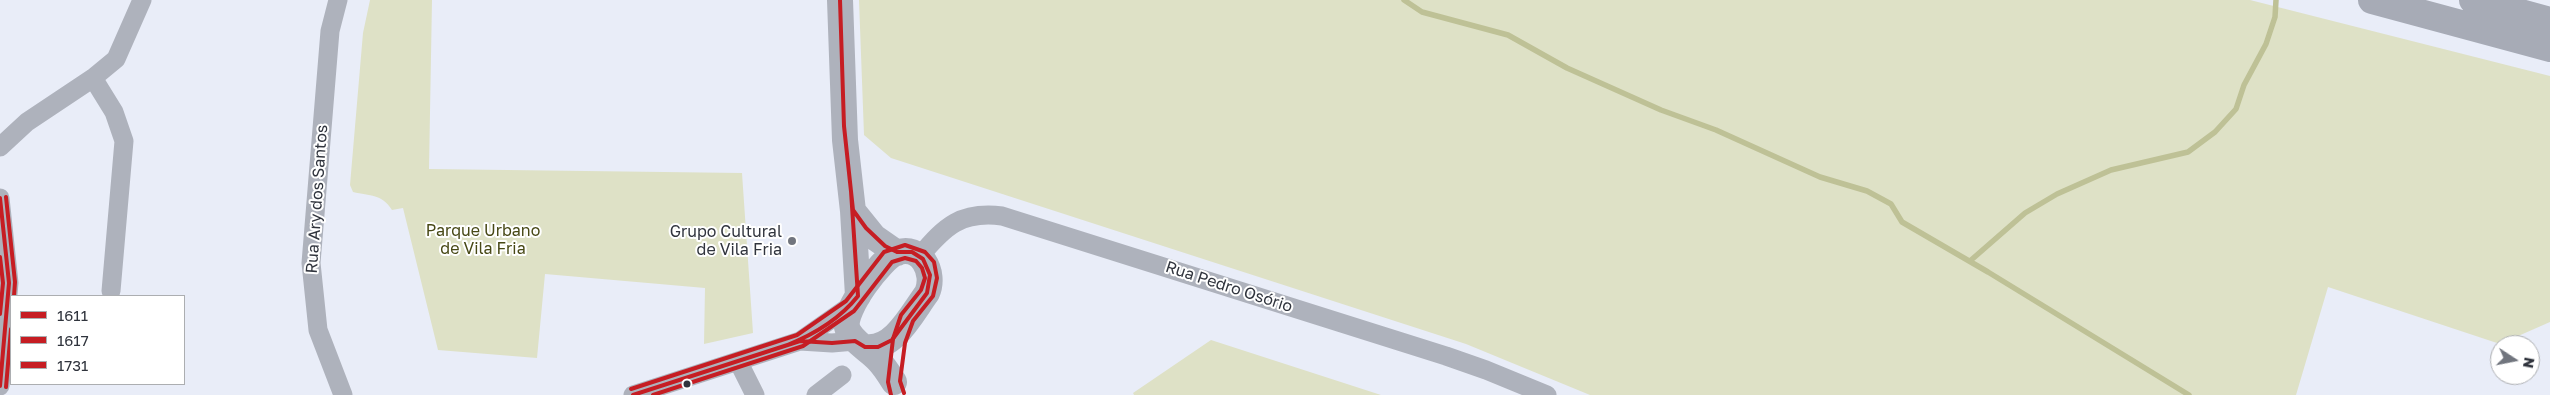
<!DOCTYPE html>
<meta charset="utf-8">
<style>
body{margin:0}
#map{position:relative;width:2550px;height:395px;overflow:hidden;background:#e9edf8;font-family:"Golos Text",sans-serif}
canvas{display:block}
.legend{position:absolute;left:10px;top:295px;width:175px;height:90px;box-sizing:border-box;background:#fff;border:1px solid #acaeb1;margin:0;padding:6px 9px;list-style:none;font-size:15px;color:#30343d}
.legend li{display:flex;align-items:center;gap:10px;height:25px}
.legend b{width:25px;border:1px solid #acaeb1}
.north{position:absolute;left:2490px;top:335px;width:50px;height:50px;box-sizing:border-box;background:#fff;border:1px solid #acaeb1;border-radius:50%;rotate:101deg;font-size:14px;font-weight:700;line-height:20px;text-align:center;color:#30343d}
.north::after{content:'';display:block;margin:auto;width:18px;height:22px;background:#71757e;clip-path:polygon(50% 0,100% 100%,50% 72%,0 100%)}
</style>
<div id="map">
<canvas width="2550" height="395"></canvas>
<ul class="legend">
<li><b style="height:6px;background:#c61d23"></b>1611</li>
<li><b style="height:6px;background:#c61d23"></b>1617</li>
<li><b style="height:6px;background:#c61d23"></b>1731</li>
</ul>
<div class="north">N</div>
</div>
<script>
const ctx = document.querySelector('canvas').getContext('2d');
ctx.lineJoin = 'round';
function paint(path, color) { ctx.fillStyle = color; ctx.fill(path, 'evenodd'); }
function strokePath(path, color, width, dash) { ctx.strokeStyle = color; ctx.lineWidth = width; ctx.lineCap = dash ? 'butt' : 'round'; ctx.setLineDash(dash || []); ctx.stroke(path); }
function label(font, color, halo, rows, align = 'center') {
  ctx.font = font + ' "Golos Text",sans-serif'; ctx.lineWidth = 4; ctx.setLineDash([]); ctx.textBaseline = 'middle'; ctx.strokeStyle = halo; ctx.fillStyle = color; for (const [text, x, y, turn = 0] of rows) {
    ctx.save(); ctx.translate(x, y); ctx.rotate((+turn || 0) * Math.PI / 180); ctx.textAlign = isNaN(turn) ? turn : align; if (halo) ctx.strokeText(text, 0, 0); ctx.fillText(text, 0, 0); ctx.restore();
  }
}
paint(new Path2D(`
 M370,0H432L429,169L742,173L753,333L704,344L705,288L545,274L537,358L438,350L403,208L392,210C382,194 370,196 353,192L350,185L363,33Z
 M859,0H2250L2550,76V322L2500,344L2328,287L2296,395H1590L1466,344L891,158L864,135Z
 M1211,340L1381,395H1134L1133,393Z`), '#dee1c6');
strokePath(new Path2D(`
 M1404,0L1422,12L1508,35L1567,68L1661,110L1716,130L1820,177L1867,191L1891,204L1902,222L1988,272L2189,395
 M1970,261L2025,213L2057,194L2111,170L2188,152L2215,132L2236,109L2244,85L2266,44L2275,17L2276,0`), '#bec196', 5.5);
strokePath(new Path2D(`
 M338,0L330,31L311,263L318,330L343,395
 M93,78L114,112L124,141L111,291
 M0,147L27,122L93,78L116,59L142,0
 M0,198L9,283L0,386
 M920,256C945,226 961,211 1002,216L1446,356L1486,370L1547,395
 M800,341L832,343L855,341
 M738,361L755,395
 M633,395L800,341L850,306
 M816,395L842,375`), '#aeb2bc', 19);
strokePath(new Path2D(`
 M840,0L845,140L853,211L858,296
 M853,211L874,237L897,253
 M865,347C894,351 912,313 927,293C936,273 921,243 896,253C881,259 843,310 847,327C850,340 869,350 878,360C884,366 889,374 894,382`), '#aeb2bc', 26);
strokePath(new Path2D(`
 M2372,0L2550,48
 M2473,0L2550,21`), '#a7abb6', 28);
strokePath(new Path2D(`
 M0,198L9,283L0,386
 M785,346C813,335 839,320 858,296L851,191
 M633,395L800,341L832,343L855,341L865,347H878L892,340L927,293L930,275L923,259L912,252H897L885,246L866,228L853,210L844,126L840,0`), '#c61d23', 4);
strokePath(new Path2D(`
 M0,257L3,283L0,314
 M653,395L803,346L854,311L892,262L905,258L916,261L922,268L925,278L921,290L901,315L893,339L888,382L891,395`), '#c61d23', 4);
strokePath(new Path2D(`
 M6,197L15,282L14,296
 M6,387L11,329
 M631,389L797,335L846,301L884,252L905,245L925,252L934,262L937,278L933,296L913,321L905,343L900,381L904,393`), '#c61d23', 4);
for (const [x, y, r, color] of [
 [792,241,5,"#71757e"],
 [687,384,4.5,"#30343d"]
]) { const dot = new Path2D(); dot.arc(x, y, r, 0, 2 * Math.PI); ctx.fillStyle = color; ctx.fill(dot); strokePath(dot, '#fff', 2); }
label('16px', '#30343d', '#fff', [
 ["Rua Ary dos Santos",317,199,-86],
 ["Rua Pedro Osório",1229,287,18]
]);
label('16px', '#474815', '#fff', [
 ["Parque Urbano",483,231],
 ["de Vila Fria",483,249]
]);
label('16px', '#30343d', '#fff', [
 ["Grupo Cultural",782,232],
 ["de Vila Fria",782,250]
], 'right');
</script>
